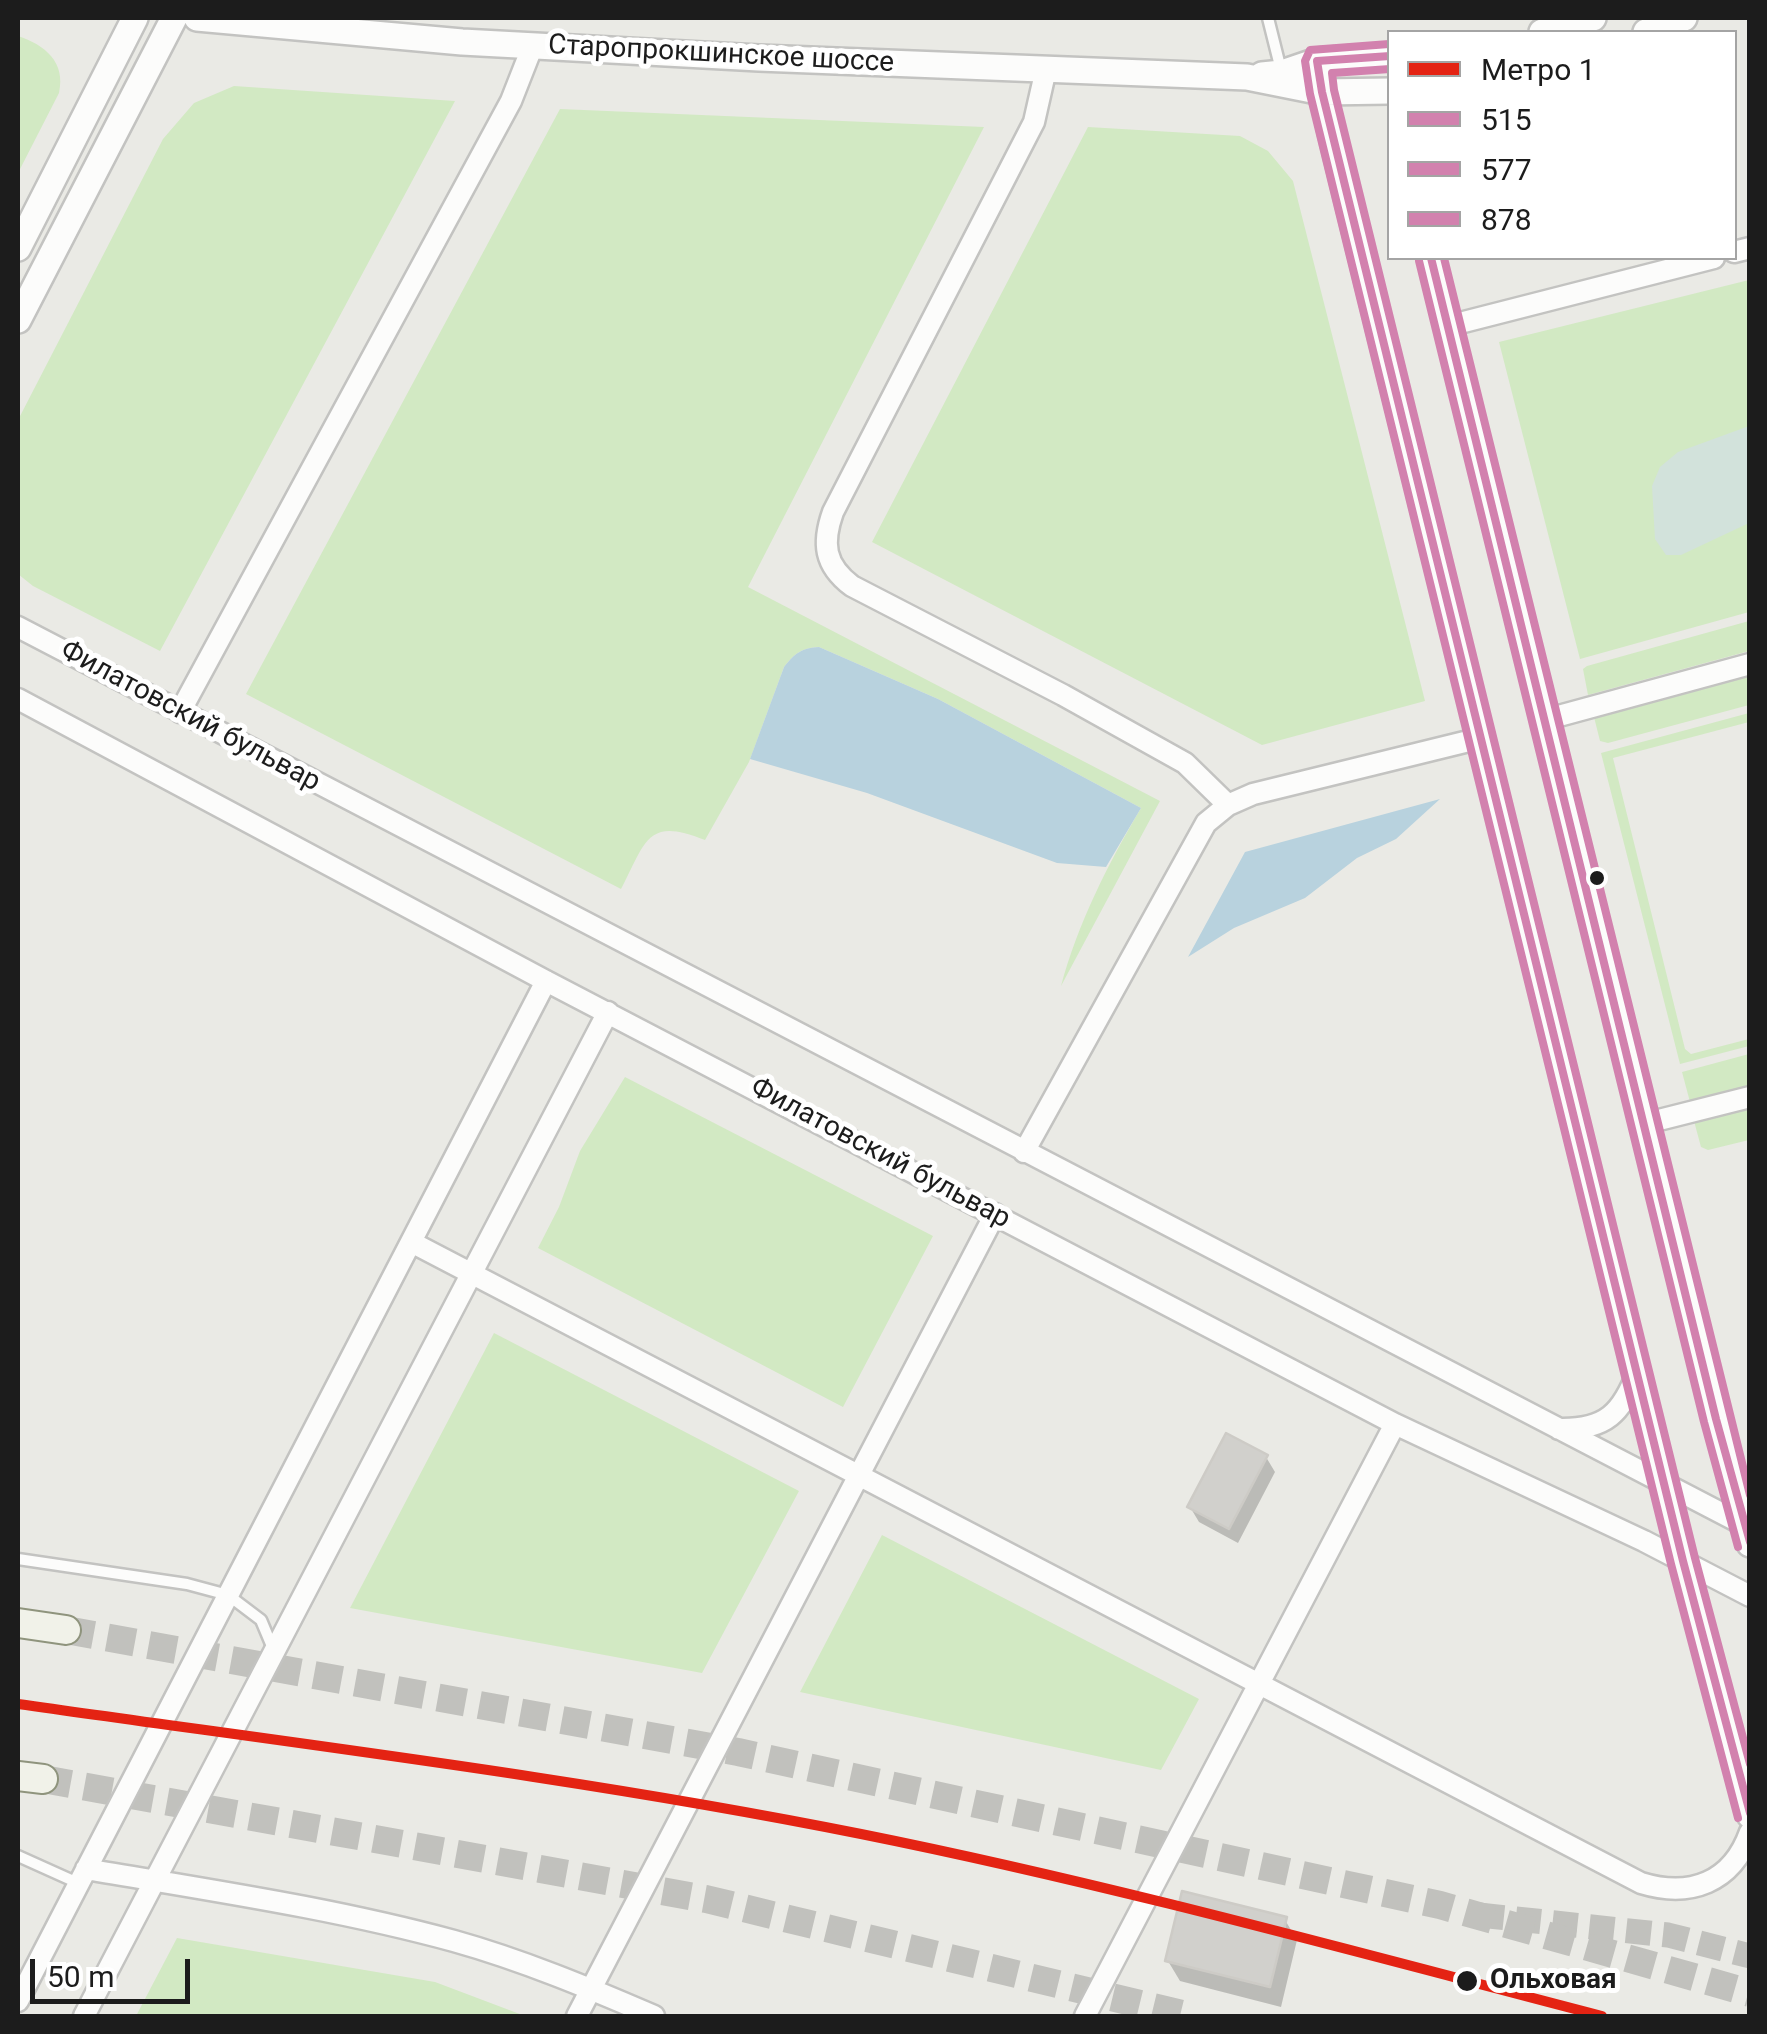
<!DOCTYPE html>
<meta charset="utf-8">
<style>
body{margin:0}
#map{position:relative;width:1767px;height:2034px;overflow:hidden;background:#eaeae5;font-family:Roboto,sans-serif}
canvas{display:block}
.frame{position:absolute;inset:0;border:20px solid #1c1c1c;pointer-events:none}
.legend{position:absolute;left:1387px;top:30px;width:350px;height:230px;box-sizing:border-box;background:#fff;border:2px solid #a4a4a4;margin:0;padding:12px 18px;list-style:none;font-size:30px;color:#1c1c1c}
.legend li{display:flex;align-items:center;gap:20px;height:50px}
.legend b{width:50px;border:2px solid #a4a4a4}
.scale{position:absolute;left:30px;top:1959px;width:160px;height:45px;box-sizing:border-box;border:5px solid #1c1c1c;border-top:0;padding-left:12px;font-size:30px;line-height:35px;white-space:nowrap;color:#1c1c1c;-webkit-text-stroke:8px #fff;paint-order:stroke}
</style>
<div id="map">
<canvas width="1767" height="2034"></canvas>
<div class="frame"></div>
<ul class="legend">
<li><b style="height:12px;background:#e42313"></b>Метро 1</li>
<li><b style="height:12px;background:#d281ae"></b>515</li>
<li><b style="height:12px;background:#d281ae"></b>577</li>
<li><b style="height:12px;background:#d281ae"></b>878</li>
</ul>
<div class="scale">50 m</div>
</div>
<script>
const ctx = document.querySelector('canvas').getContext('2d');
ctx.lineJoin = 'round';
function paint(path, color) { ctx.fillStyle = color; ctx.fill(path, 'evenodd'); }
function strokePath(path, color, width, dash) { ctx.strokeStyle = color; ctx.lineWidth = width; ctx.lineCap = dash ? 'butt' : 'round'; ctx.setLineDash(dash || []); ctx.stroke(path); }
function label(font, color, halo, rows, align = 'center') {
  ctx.font = font + ' Roboto,sans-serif'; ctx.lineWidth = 10; ctx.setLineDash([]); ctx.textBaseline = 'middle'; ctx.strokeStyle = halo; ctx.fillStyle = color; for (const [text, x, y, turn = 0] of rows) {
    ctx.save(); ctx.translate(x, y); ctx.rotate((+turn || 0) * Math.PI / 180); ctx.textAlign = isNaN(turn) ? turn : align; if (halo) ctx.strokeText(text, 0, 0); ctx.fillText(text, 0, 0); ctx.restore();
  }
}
paint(new Path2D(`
 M18,36C45,45 66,62 59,93L18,173Z
 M234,86L455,101L160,651L33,586L18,574V420L163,139L194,103Z
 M560,109L984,127L748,587L1160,801L1061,986C1078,923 1108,864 1141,808L938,699L819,647C802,648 795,653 784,667L749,762L705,840C646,816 646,842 621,889L246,694Z
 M1088,127L1240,136L1268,151L1293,181L1425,701L1262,745L872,542Z
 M1749,280V612L1580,659L1499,342Z
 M1749,621V651L1588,695L1583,669L1587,666Z
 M1749,674V705L1608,743L1600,741L1594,717Z
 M1749,713V722L1613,758L1685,1049L1691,1054L1749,1039V1046L1680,1064L1601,753Z
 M1749,1054V1087L1690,1102L1682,1072Z
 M625,1077L933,1236L843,1407L538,1248L559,1207L580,1151Z
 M1749,1107V1140L1708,1150L1701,1147L1694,1121Z
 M494,1333L799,1491L702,1673L350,1608Z
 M882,1535L1199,1699L1161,1770L800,1692Z
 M177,1938L435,1982L525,2016H136Z`), '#d2e9c3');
paint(new Path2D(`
 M1749,426V523L1681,555H1666L1655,539L1652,486L1660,467L1678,452Z`), '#d2e2db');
paint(new Path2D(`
 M819,647L938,699L1141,808L1106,867L1057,863L867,793L750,759L784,667C795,653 802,648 819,647Z
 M1440,799L1396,839L1357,858L1305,898L1234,928L1188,957L1245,852Z`), '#b8d2de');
paint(new Path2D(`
 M1266,1457L1275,1472L1238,1543L1199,1522L1190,1507Z
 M1285,1920L1297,1940L1281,2007L1180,1981L1168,1961Z`), '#0003');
const building = new Path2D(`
 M1226,1433L1268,1455L1229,1529L1187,1507Z
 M1182,1891L1287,1917L1270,1987L1165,1961Z`);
paint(building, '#d1d0cc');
strokePath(building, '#cdcbc6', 2.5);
strokePath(new Path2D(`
 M1479,1915L1668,1935L1750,1956`), '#c1c1bd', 25, [25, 12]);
strokePath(new Path2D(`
 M66,1630L738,1752L1440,1905L1750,1993
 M43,1779L706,1899L1190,2016`), '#c1c1bd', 28, [28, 14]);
const service = new Path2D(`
 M1268,18L1281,70
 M18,1559L187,1584L228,1595L261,1620L274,1651
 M18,1856L78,1883`);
const minor = new Path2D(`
 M1046,69L1034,122L833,512C822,543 824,565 852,586L1063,695L1185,763L1228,805
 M1734,252L1750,248
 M1448,326L1714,258
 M18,627L1750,1528
 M18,699L546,981L1395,1424L1644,1541L1750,1596
 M180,712L511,101L533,45
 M1544,720L1750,664
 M1643,1124L1750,1097
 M1024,1152L1206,823L1228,805L1253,794L1481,738
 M411,1242L1641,1883C1690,1898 1732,1883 1750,1832
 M1559,1429C1606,1430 1622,1413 1638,1371
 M86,1869C208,1890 333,1908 454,1941C522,1960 589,1988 654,2016
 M18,2001L546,981
 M84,2016L608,1012
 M577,2016L995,1214
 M1085,2016L1395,1424`);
const tertiary = new Path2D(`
 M197,18L462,42L759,58L1247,77L1322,92L1390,91
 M1542,32L1593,18
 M1646,32L1684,18
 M1317,61L1331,132L1683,1561L1750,1815
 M1262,75L1282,73L1317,61L1390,56
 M18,248L135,18
 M1431,258L1716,1419L1750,1544
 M18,320L174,18`);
const secondary = new Path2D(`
 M18,1623L66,1630
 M18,1776L43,1779`);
strokePath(service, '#c3c3c1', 15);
strokePath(minor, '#c3c3c1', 25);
strokePath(tertiary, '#c3c3c1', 30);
strokePath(secondary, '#8f947d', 32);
strokePath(service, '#fcfcfb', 10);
strokePath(minor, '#fcfcfb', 20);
strokePath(tertiary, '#fcfcfb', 25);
strokePath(secondary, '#f1f2e9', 28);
strokePath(new Path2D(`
 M1390,56L1317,61L1322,92L1683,1561L1750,1813
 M1431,258L1716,1419L1750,1542`), '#d281ae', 8);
strokePath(new Path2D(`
 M1389,44L1310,50L1305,61L1310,94L1671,1564L1738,1818
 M1419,261L1704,1422L1738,1547`), '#d281ae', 8);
strokePath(new Path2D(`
 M1390,69L1332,73L1334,90L1695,1558L1750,1764
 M1444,258L1750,1495`), '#d281ae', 8);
strokePath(new Path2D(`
 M18,1704C299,1744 582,1778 861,1834C1110,1884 1356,1952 1602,2016`), '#e42313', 10);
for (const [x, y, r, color] of [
 [1597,878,9,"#1c1c1c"],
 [1467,1981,12,"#1c1c1c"]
]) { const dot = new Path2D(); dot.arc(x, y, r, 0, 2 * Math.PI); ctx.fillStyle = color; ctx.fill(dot); strokePath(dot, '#fff', 4); }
label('28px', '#1c1c1c', '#fff', [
 ["Старопрокшинское шоссе",721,55,3],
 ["Филатовский бульвар",190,717,28],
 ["Филатовский бульвар",880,1154,28]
]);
label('bold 28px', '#1c1c1c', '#fff', [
 ["Ольховая",1490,1981]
], 'left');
</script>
